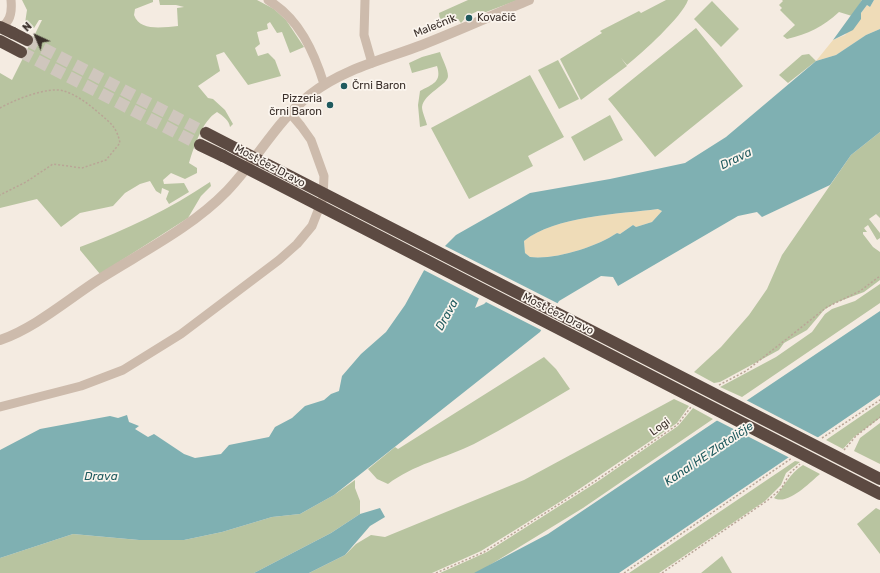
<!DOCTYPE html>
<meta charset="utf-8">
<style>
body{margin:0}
#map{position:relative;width:880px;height:573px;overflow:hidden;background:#f4ebe1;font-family:Rubik,sans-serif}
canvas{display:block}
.north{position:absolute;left:16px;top:16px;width:40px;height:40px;-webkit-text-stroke:3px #fbf5ee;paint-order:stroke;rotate:316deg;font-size:11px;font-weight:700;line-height:16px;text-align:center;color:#3b302b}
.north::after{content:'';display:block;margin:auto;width:14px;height:18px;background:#3b302b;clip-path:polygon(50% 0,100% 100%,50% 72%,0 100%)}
</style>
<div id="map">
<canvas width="880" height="573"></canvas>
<div class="north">N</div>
</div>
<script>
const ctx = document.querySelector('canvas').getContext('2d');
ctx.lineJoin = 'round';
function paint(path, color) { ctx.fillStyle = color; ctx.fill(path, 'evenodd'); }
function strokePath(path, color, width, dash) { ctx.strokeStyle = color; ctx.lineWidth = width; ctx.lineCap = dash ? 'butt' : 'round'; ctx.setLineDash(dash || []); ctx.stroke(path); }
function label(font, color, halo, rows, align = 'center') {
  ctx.font = font + ' Rubik,sans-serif'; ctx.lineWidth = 3.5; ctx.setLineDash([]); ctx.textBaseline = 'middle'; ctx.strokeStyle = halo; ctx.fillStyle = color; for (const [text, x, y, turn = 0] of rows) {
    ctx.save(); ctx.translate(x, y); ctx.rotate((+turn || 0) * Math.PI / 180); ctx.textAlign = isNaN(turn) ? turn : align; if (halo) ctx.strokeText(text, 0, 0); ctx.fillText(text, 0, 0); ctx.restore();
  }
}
paint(new Path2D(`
 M22,0H153V2L135,9L134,15C140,32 164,27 178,26L177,8L184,7L176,5H160L159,0H257L274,9L286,20L304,47L290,53L282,32L277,33L270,22L267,24L268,29L257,32L260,44L255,48L258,56L268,53L275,60L281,76L248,85L224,52L216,55L220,71L198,86L208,98L213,99L225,110L233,124L230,127C229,120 223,116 217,112C202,121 194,147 189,163L197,168V173L185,179L171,173L163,180L164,184L184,183L189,192L169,204L166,199L169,191L162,188L161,194L156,191L150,181L140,184L125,193L113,206L80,213L61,227L37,199L0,208V73L12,80L42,20H39L34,28L25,23L27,10Z
 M468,0H518L486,12L478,11L467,16L461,23L458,19L444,23L440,21L439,13Z
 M666,0H688C682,17 642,53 627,65L621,58L627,66L581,100L560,59L602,33L600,31L639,11L641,13Z
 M782,0H862L852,16L839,12C823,27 808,34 787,39L783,36L795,25L780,10L782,8L779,5L783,1Z
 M712,1L739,29L721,47L694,19Z
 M696,28L743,86L655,157L608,99Z
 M440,52C442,59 448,69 448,76C448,85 424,93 422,107C422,112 426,120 427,125L420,127L418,105L420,91C433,84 442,82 437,66L412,73L409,63L422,57Z
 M809,54L816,61L788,83L779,75L802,55Z
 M558,60L579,99L559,109L538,70Z
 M530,75L564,137L528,156L533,166L469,199L431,128Z
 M610,115L623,140L584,161L571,137Z
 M880,132V218L876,214L869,219L880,233V238L877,240L868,225L864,228L867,232H863V234L873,247L880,252V280L864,292L835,303L824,310L807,330L784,343L779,350L720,382L714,383L694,372L721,347L749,315L767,289L782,255L851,155Z
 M210,182L211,186L201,196L188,218L100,274L80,250V247C126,230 170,209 210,182Z
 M880,284V303L742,397L720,387L776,357L812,332L825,314L832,309L855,301Z
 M544,357L556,369L570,389C538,408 506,427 474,444C445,458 413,465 388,484L377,479L368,469L395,447L398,449Z
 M674,399L689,406L677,423L566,498L515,530L481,551L432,573H309L345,555L356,544L371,535L385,537L524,480Z
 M880,403V418L854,437L843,449L826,440Z
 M693,408L713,419L583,508L485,568L476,573H440L487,552L597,482L678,426Z
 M880,423V464L854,451L860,438Z
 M795,461L800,462L786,473L781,485L765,501L659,573H629Z
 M803,465L820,474C810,482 788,506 774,498C784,487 790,473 803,465Z
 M355,480V488L360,501V514L331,533L254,573H0V558L73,534L139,540H184L222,532L272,517L300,514L334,495Z
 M876,508L880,510V554L857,524Z
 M722,556L732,573H701Z`), '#b8c4a0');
paint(new Path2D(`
 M874,0H880V29L866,35L836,55L816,61L833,40L845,35L867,5L870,7Z
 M659,209L662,211L652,222L636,227L633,225L620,234L617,233C596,247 555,260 530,257L525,253L524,241C554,216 620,214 659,209Z`), '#efdcb8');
paint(new Path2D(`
 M862,0H874L870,7L867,5L861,13V19L853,30L833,40Z
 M880,29V132L851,155L830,185L762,217L757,212L738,216L618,286L613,277L601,276L559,301L540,332L334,495L300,514L272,517L222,532L184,540H139L73,534L0,558V450L40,429L110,416L118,418L127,415L129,422L139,426L135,429L148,437L154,434L184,454L195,458L221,454L229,445L269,437L275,427L292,418L305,406L324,400L331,394L339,391L342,376L361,354L386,332L405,305L428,263L456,235L530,193L610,179L685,163L726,137L816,61L836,55L866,35ZM658,209L662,211L652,222L636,227L633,225L620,234L617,233C596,247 555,260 530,257L525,253L524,241C554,216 620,214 658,209ZM494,280L503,286L484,304L475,308L481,293Z
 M880,311V395L619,573H474L548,534Z
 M380,508L385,517L370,526L345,555L309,573H254L331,533L360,514Z`), '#7fb0b2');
paint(new Path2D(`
 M443,245L559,304L543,331L484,301L501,285L495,282L480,299L422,269L426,262Z
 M744,399L819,438L790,458L714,419Z`), '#f4ebe1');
strokePath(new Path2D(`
 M27,40L206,133
 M21,52L200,145`), '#cfc6bd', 12, [12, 6]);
strokePath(new Path2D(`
 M0,108C14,100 48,86 64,91C77,95 90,105 100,114C111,123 117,128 120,143L106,160L82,168L53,164L26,182L0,195
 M719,385L746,371L827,307L860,291L880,276
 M822,438L880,400
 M844,450L856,436L880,417
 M436,573L484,552L597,480L677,425L691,407
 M624,573L792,458
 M662,573L768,500L781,489L790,473L800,464`), '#b9a596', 1.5, [2, 2]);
strokePath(new Path2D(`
 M268,0C299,18 314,52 324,84
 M365,0L364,35L372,63
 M0,27C11,23 12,10 11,0
 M0,407L81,386L123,370L181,334L279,260L297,244L312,226L323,198L324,176L311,140L301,126L290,113`), '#cdbbac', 9);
strokePath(new Path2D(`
 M0,340C35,328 67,300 98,280C142,252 191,228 227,191C257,160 277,120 311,94C343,69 385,59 422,45C458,31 493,15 529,0`), '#cdbbac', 10);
strokePath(new Path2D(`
 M13,33L27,40
 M0,41L21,52
 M206,133L237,149
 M200,145L223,156`), '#5c4a42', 12);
strokePath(new Path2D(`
 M0,27L13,33
 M237,149L880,479
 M223,156L880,494`), '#5c4a42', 12);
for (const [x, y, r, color] of [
 [469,18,4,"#1f5a5e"],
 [344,86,4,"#1f5a5e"],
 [330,105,4,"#1f5a5e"]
]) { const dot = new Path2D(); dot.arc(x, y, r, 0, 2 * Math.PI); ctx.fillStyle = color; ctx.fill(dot); strokePath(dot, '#fbf5ee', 1.5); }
label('11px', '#3b302b', '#fbf5ee', [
 ["Kovačič",477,18],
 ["Črni Baron",352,86],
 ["Pizzeria",322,99,"right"],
 ["črni Baron",322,112,"right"]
], 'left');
label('11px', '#3b302b', '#fbf5ee', [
 ["Malečnik",435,26,-22],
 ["Most čez Dravo",270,166,28],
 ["Most čez Dravo",558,314,27],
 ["Logi",660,427,-36]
]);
label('italic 12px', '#1f5a5e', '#fbf5ee', [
 ["Drava",736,159,-26],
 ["Drava",447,315,-61],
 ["Kanal HE Zlatoličje",709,454,-34],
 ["Drava",101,477]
]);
</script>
